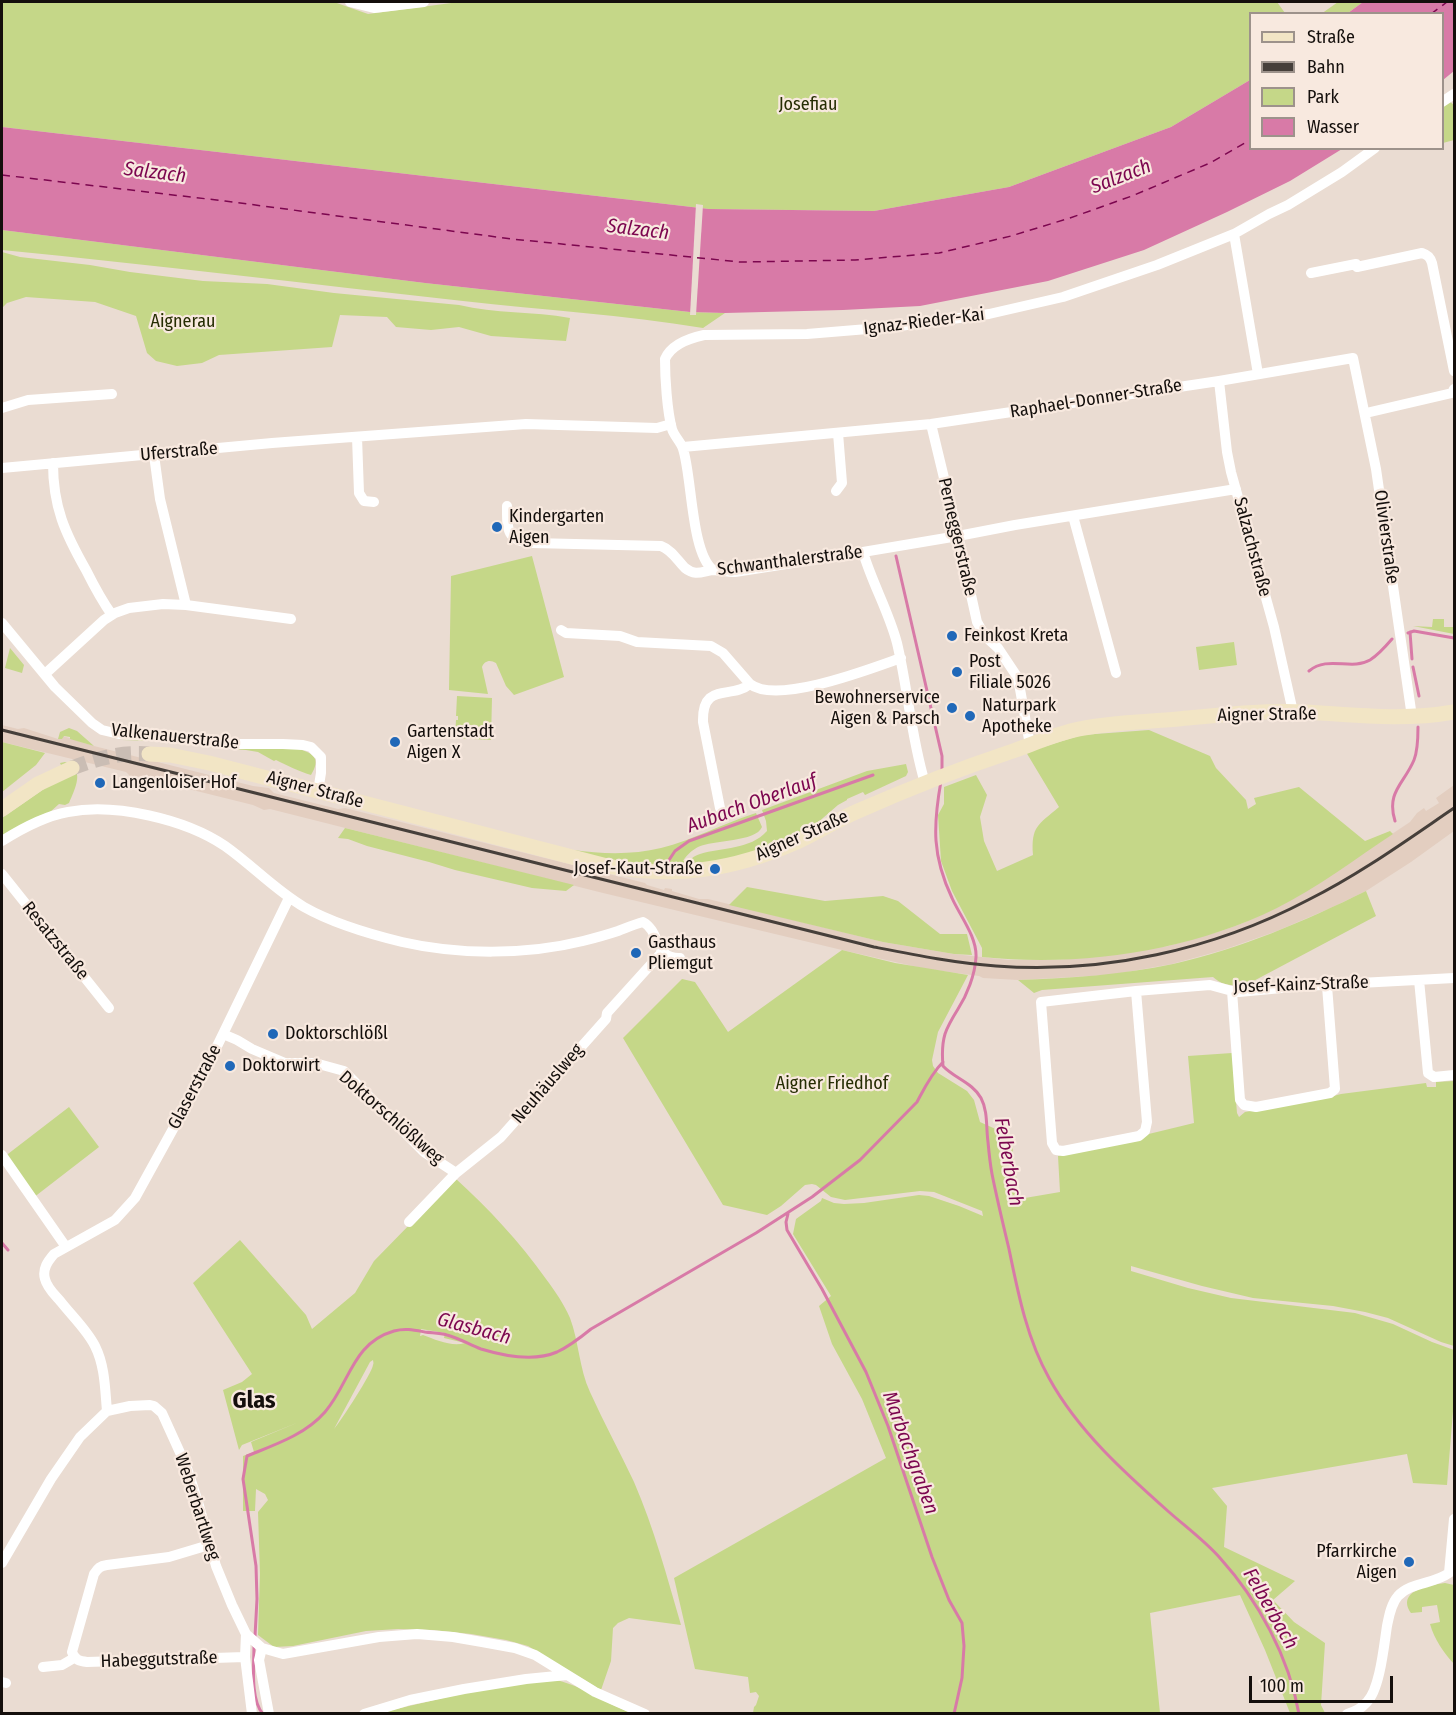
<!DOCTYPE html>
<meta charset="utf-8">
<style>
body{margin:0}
#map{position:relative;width:1456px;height:1715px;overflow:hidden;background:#eadcd2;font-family:"Fira Sans Condensed",sans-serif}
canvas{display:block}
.frame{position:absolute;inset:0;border:3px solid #140f0c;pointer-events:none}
.legend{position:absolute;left:1249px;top:12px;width:195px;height:138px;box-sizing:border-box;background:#f8e9df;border:2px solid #9d928b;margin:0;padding:8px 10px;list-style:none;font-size:18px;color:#140f0c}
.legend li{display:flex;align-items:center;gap:12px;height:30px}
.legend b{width:30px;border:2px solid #9d928b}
.scale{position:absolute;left:1249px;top:1676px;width:144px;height:27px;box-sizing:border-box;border:3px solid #140f0c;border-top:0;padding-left:8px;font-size:18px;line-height:21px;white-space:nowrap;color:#140f0c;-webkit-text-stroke:4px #f8e9df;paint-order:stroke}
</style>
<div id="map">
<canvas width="1456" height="1715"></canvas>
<div class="frame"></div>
<ul class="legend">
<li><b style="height:8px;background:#f2e5c5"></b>Straße</li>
<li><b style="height:8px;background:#463f3a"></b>Bahn</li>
<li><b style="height:16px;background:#c5d788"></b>Park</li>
<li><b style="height:16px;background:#d87aa7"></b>Wasser</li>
</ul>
<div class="scale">100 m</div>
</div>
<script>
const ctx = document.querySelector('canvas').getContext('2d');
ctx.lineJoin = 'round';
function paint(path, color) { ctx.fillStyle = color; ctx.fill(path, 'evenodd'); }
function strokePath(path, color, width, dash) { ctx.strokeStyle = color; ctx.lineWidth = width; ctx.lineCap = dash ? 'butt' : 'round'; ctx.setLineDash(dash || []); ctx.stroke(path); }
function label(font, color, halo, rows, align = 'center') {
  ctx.font = font + ' "Fira Sans Condensed",sans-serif'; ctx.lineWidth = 4.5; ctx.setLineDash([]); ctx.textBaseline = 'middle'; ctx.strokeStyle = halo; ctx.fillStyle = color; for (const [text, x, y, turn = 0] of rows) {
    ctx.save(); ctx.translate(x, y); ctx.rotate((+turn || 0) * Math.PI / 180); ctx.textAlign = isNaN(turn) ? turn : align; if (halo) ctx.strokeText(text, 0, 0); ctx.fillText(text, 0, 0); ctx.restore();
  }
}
paint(new Path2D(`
 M2,725L18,729L24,728L58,739H62L63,736L94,746L253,786L269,788L274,793L338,809L345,808L645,883L647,885L664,890L665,888L672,889V891L699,899H708L883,942L954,954L1009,960H1056L1111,955L1168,946L1221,931L1243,923L1278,907L1320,882L1410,822L1417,813L1424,808L1426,811L1439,803L1436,798L1454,785V831L1411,862L1366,891L1333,907L1277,931L1223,950L1172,964L1110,975L1018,980L983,978L979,976L926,969L842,950L603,893L270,809L264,810L253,805L136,776H130L126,772L2,742Z`), '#e3cec0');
paint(new Path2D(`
 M2,2H334L368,14L459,2H1277L1285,13L1250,14V80L1171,127L1009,187L874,211L709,209L2,127Z
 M1338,2H1363L1348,13L1321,14Z
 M1450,102L1454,105V140L1443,143L1442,105Z
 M2,230L425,283L690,312L725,313L703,328C624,315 543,310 463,301C309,284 156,265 2,250Z
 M2,252L20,257L90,265L130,272L203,281L267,284L334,293L459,305C495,314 533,311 570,318L566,341L491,336L459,327L431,330L396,327L387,317L340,315L332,347L219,355L202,363L177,366L156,361L147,353L136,316L95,302L26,297L7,303L2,308Z
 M532,556L564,677L514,695L506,686L496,663C490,659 484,661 482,667L488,694L449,690L451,576Z
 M1433,619H1444V627H1454V634L1413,626L1432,627Z
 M1234,642L1237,665L1199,670L1196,647Z
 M10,648L24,665L22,673L5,668Z
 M457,696L492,698L491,740L455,738L456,720H458V716H456Z
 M69,728L77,731L94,746L70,739V737L64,736L62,739H58L60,732Z
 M1149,730L1210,756L1216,768L1246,800L1248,809L1256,804L1254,798L1299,787L1365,841L1390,831L1393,834C1355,859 1317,888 1277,908C1187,952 1081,967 982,957V948L952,891L941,861L938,815L944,804V787L976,775L987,795L980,817L984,841L997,871L1033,855C1031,826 1038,825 1059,807L1026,752L1082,735Z
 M144,739L298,749C314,753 321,759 311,775C298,771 288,766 276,760L274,761L258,752L246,750L218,748L164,741L122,740Z
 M2,742L45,753L36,765L2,792Z
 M65,762C86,768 75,789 69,803L65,805L59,804L49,813L2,836V818L44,789L65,764L61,765L60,763Z
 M906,764L908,772L906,776L865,795L863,792L847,799V800L838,805L816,824L777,844L722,862L669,867L615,862L573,850C602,854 633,855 661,848C693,840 722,824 753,814L756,813L762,827C756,842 713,840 698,847C691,851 687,855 683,861C692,861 692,856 700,854C722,847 750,850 767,831L766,821L762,810L867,771Z
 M345,828L574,885L566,891L532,888L455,870L429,862L367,846L348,839L338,838Z
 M747,887L825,901L883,896L898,901L940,934H967L972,955L954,954L883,942L729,905Z
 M1366,891L1376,916L1246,985C1233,986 1223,986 1213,977L1042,990L1034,993L1018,980C1070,978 1122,975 1173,964C1240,949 1305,921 1366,891Z
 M842,950L895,963L968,975L938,1032L932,1060L933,1066L938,1073L967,1091L974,1100L980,1122L1011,1136L1019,1199L1060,1192L1058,1156L1194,1123L1188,1056L1232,1053L1237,1113L1239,1117L1245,1112L1322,1099L1341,1094L1426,1083L1427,1087H1436V1082L1454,1081V1346L1441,1342L1388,1318L1365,1312L1333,1306L1253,1298L1202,1286L1131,1266V1271L1188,1288L1231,1298L1355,1313L1393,1324L1432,1342L1454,1350V1399L1447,1485L1413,1483L1407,1454L1212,1488L1227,1506L1224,1547L1295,1581L1273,1600L1294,1622L1325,1643L1321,1705L1325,1713H1290L1265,1650L1240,1595L1150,1613L1160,1713H753L754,1707L756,1705L759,1696L756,1692L750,1693L748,1677L695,1669L674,1578L886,1458L862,1399L832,1344L819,1306L831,1296L793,1234L796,1219L821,1201L822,1198L834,1203L844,1204L864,1203L919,1195L929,1196L959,1206L983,1216L982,1211L934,1192L920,1191L845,1200L831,1197L816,1185L812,1184L805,1185L781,1206L767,1215L723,1205L623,1038L682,979L695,982L728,1032Z
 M69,1107L99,1147L33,1198L4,1157Z
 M455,1178C489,1209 519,1241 546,1279C555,1291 564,1304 570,1318C579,1342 579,1368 590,1392C604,1423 620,1452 634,1482C654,1528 667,1577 681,1625L629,1618L618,1623L613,1628L611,1661L601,1690L528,1646L506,1640L471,1634L433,1630L398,1629L366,1631L293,1646L274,1647L258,1635L260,1574L258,1512L268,1500L265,1494L256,1489L255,1511H243V1456L254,1452L251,1442L299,1422L242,1445L239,1450L223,1390L242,1382L252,1374L193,1283L240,1240L306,1315L312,1329L355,1293L374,1261ZM421,1329L445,1333L444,1338L465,1343C452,1347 436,1340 423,1335L420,1336ZM373,1360C373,1361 374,1363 373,1365C372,1373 341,1421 334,1429L370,1362Z
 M1445,1583L1454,1585V1664C1444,1653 1434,1639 1430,1624L1440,1622L1437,1605L1422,1607V1612L1411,1613C1396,1591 1429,1585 1445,1583Z
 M551,1679C581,1684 603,1703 632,1713L375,1714L490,1687Z`), '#c5d788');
paint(new Path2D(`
 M1363,2H1454V71L1443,80L1442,14L1348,13Z
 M1250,80V148L1342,149L1290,181L1227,212L1144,250L1048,281L920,306L843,310L725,313L690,312L425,283L2,230V127L709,209L874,211L1009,187L1171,127Z`), '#d87aa7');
paint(new Path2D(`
 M696,204L703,205L696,315H690Z`), '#eadcd2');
strokePath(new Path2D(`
 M896,556L942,756V772
 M1410,632L1412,659
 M1408,633L1414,631L1454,638
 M1413,667L1419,696
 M1309,671C1328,655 1351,671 1370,660C1378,655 1386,646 1392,639
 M941,781C933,826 932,856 952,898C960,916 977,937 976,957C975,975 967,995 958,1009C953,1017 948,1025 945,1034C942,1044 942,1055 943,1066C954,1078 973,1083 981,1098C988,1111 986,1128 988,1142C989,1153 990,1163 992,1174C997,1199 1003,1224 1009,1249C1018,1293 1027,1339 1049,1378C1078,1431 1125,1473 1169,1512C1186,1527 1205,1541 1220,1558C1258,1600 1289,1657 1299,1714
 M1395,821C1386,792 1404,784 1414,760C1418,750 1418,738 1418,727
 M665,866L675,851L689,841L873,775
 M788,1214L786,1222L787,1230L822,1289L866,1372L888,1426L932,1557L949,1600L962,1623L964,1646L962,1678L954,1714
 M2,1243L8,1250
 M255,1636L257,1599L256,1566L243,1479L247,1456C274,1445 305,1435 325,1412C350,1383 352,1343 394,1331C405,1328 414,1330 425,1332C432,1333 440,1333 447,1335C459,1338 470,1345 481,1349C504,1356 534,1362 557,1352C570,1346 580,1338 591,1329L756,1233L812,1197L860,1160L917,1102C924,1089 931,1074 943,1062
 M254,1646C254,1664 250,1700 263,1714`), '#d87aa7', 3);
strokePath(new Path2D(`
 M1431,14L1447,2
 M2,175L225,201L512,239L740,262L855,260L939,253L1011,236L1070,218L1132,196L1210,163L1250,140`), '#7c064f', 1.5, [8, 6]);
strokePath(new Path2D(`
 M72,768C98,758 121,752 149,754`), '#cabdb4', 15, [15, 8]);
strokePath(new Path2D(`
 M350,2L374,8L424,2
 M1442,102L1454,94
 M1234,234L1258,374
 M1311,273L1356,264L1357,267L1422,253C1428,255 1430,257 1432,263L1454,371
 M1219,381L1227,452L1231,472L1274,627L1293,712
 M2,408L28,400L112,394
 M1366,413L1452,393L1454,389
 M931,424L958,536L977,622L985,636L998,648L1016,675L1020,689L1030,745
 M357,437L359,493L364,501L374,502
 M683,447L931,424L1219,381L1353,358L1376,469L1412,717
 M154,455L160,499L186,605
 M53,463C53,507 65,533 86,570C94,586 102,601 112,615
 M2,468L272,443L526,424L657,428L671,424
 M836,491L842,483L838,433
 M507,506C507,529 506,541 532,543L661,546C672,550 677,560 685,568C695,576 701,572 712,570C717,570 727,572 735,572L863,552L958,536L1015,525L1236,489
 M1073,516L1116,673
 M863,552C872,583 889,612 897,643C908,689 911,737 925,783
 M713,570C691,553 692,476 683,449C681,442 674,436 672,429C667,411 665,377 665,359C671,345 690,338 704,335L807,334L892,327L989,314L1063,297L1157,265L1234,234L1269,214L1288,205L1342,172L1375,148
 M2,623L55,687L92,723L102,730L119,734L165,736L230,744H283L303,745L311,747L321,757V773L318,791
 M561,630L566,633L620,636L637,642L711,646L723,653L750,684
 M45,674L104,620L115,613L129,608L163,604L186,605L291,619
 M720,808L703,722C702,681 731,700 750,684C777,705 870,669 901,658
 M2,841C21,829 45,816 68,812C115,803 185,819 225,846C252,865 275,890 304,907C334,924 369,934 402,942C458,955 527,955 583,941C595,938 606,935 618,931C626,928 635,924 643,922C661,932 654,959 680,958
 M2,874L109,1008
 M1419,980L1428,1073L1434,1077L1454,1075
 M1136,991L1147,1122L1145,1131L1139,1136L1063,1151L1056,1150L1052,1143L1041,1002L1136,991L1210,985L1232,991L1239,992L1303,986L1454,978
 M1232,991L1240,1100L1244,1105L1256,1107L1330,1093L1335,1089L1327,986
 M223,1034L237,1040L252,1049L285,1063H315L344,1071L424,1152L456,1173
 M2,1155L66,1247
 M409,1222L456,1173L501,1137L606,1019L607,1013L663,951
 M107,1411C105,1389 105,1366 95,1346C87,1330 72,1316 61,1302C55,1295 47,1288 45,1279C42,1269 48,1261 54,1254L115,1220L135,1198L205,1071L289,898
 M209,1545L169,1557L107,1565C100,1566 98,1568 94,1574L72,1652C75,1660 79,1661 87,1662L245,1657
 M2,1563L51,1479L80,1437L107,1411L130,1406L150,1405L154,1406L162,1413L187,1468L198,1502L216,1566L232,1605L246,1634L262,1648L283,1654L379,1637L417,1634L453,1637L482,1642L515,1648L535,1655L595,1692L645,1714
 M246,1634L245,1657L252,1714
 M262,1648L259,1660L269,1714
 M43,1667L62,1665L74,1658
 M2,1682L6,1683
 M364,1714L410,1700L464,1689L526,1679L567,1675
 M1347,1714C1354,1712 1362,1708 1367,1702C1380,1689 1384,1645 1387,1626C1389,1616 1391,1604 1398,1596C1411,1582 1434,1584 1449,1573L1454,1519`), '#fff', 10);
strokePath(new Path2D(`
 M149,754L170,755L209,763L607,866C675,879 734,870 797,842C818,832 837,820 858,811C908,789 959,769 1010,752C1033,744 1055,734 1079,729C1112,722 1145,722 1178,719C1220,715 1263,710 1305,712C1357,715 1402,721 1454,712
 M2,809L38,784L72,768`), '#f2e5c5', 15);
strokePath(new Path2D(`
 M2,730L874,947C915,955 955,963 996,966C1103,974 1213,950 1308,900C1360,874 1407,840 1454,808`), '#463f3a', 3);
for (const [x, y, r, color] of [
 [497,527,6,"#2068b8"],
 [952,636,6,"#2068b8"],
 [957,672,6,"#2068b8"],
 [952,708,6,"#2068b8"],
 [970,716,6,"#2068b8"],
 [395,742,6,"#2068b8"],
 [100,783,6,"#2068b8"],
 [715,869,6,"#2068b8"],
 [636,953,6,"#2068b8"],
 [273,1034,6,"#2068b8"],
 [230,1066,6,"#2068b8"],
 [1409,1562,6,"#2068b8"]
]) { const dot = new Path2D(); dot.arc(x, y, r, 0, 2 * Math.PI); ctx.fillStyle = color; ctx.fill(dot); strokePath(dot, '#f8e9df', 2); }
label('18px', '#262d03', '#f8e9df', [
 ["Josefiau",808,105],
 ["Aignerau",183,322],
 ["Aigner Friedhof",832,1084]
]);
label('18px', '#140f0c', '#f8e9df', [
 ["Ignaz-Rieder-Kai",924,322,-7],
 ["Raphael-Donner-Straße",1096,399,-9],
 ["Uferstraße",179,452,-5],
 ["Perneggerstraße",957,537,77],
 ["Olivierstraße",1386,537,82],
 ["Salzachstraße",1252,547,75],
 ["Schwanthalerstraße",790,561,-7],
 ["Aigner Straße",1267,715,-1],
 ["Valkenauerstraße",175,737,6],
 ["Aigner Straße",315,790,15],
 ["Aigner Straße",802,836,-24],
 ["Resatzstraße",55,941,51],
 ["Josef-Kainz-Straße",1301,985,-2],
 ["Neuhäuslweg",548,1084,-49],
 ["Glaserstraße",195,1087,-62],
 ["Doktorschlößlweg",391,1118,41],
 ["Weberbartlweg",197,1507,72],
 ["Habeggutstraße",159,1660,-2]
]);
label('18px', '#140f0c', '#f8e9df', [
 ["Kindergarten",509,517],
 ["Aigen",509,538],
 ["Feinkost Kreta",964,636],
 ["Post",969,662],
 ["Filiale 5026",969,683],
 ["Bewohnerservice",940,698,"right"],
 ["Aigen & Parsch",940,719,"right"],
 ["Naturpark",982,706],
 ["Apotheke",982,727],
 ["Gartenstadt",407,732],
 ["Aigen X",407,753],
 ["Langenloiser Hof",112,783],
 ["Josef-Kaut-Straße",703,869,"right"],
 ["Gasthaus",648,943],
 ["Pliemgut",648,964],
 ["Doktorschlößl",285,1034],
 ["Doktorwirt",242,1066],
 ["Pfarrkirche",1397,1552,"right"],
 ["Aigen",1397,1573,"right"]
], 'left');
label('italic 20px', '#7c064f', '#f8e9df', [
 ["Salzach",155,173,7],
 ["Salzach",1121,177,-21],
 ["Salzach",638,230,7],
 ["Aubach Oberlauf",752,804,-20],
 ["Felberbach",1008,1162,80],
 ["Glasbach",474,1329,15],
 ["Marbachgraben",910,1453,70],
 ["Felberbach",1270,1609,60]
]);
label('bold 24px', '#140f0c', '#f8e9df', [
 ["Glas",254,1401]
]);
</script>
